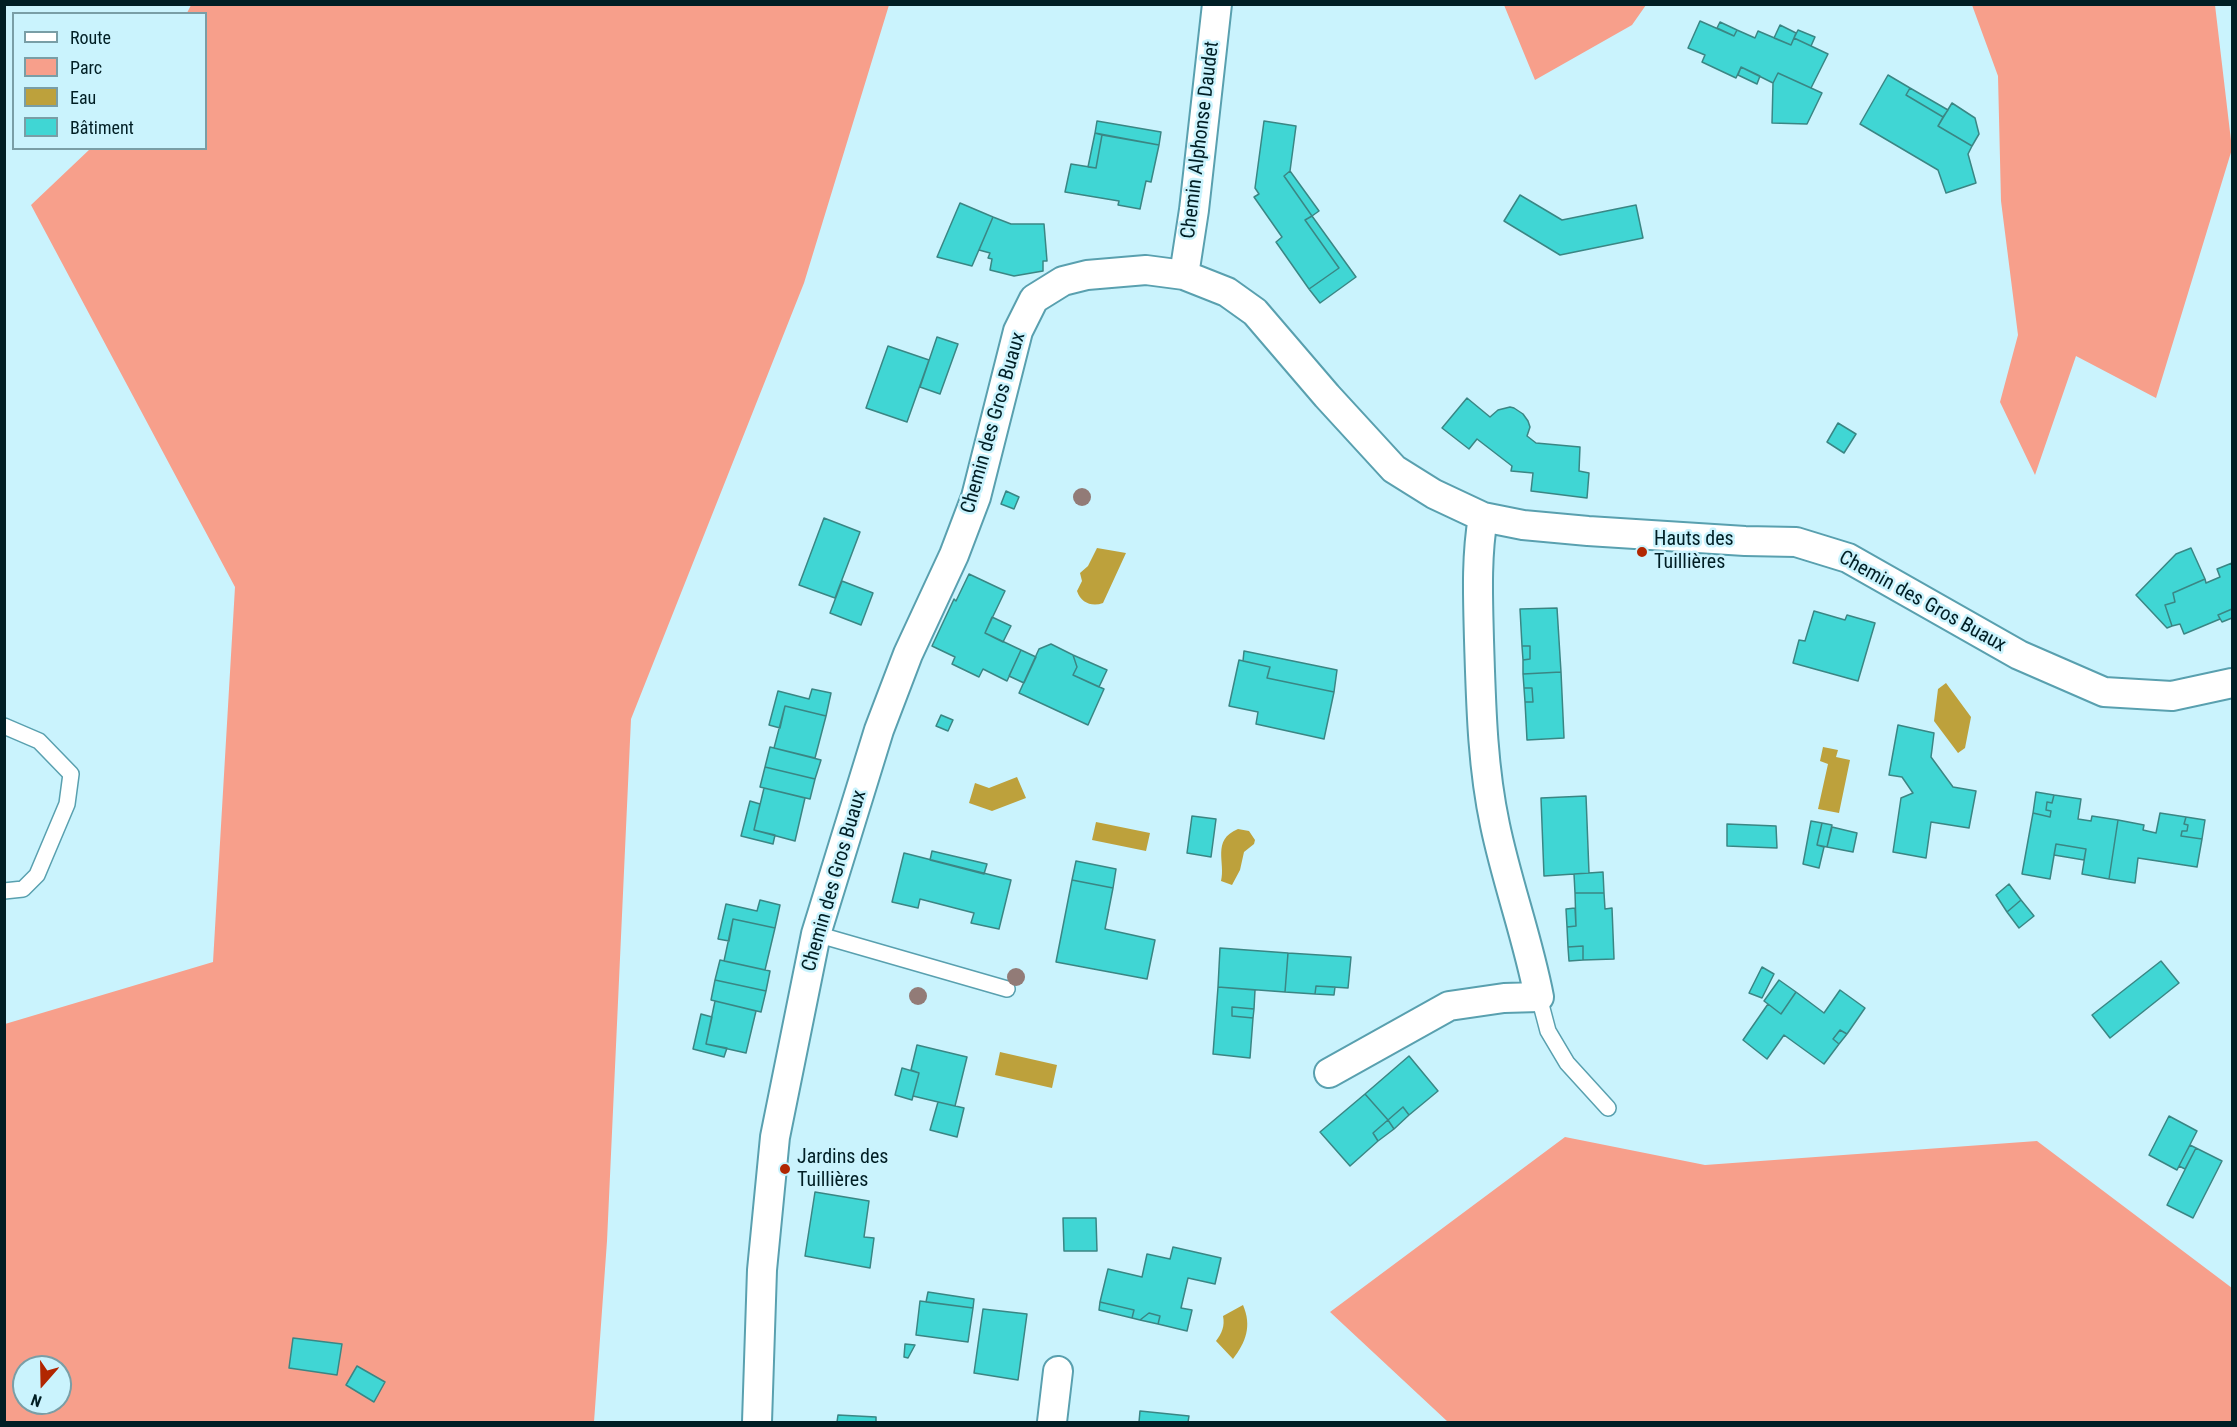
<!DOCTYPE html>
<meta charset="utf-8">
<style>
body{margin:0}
#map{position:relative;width:2237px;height:1427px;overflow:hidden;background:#caf3fd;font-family:"Roboto Condensed",sans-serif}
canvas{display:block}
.frame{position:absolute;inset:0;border:6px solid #001e24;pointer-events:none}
.legend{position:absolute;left:12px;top:12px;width:195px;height:138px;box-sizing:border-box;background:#caf3fd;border:2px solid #799ea6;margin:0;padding:8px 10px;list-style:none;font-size:18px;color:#001e24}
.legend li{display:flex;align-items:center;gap:12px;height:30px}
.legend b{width:30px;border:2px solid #799ea6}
.north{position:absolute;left:12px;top:1355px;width:60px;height:60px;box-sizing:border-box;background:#caf3fd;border:2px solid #799ea6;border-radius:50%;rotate:200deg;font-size:16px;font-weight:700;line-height:24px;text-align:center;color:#001e24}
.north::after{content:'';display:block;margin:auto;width:21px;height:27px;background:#b12601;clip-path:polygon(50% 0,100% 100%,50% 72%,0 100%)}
</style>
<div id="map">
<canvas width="2237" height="1427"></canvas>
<div class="frame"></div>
<ul class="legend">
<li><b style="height:8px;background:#fff"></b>Route</li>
<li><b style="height:16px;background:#f79f8b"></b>Parc</li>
<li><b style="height:16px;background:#bda13c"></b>Eau</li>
<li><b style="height:16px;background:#40d6d4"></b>Bâtiment</li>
</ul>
<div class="north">N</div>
</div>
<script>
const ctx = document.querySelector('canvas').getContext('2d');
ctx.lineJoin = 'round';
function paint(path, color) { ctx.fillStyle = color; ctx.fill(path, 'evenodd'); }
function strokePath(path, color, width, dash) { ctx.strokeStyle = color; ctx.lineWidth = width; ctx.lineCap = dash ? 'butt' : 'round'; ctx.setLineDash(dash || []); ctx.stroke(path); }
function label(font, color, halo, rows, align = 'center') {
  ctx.font = font + ' "Roboto Condensed",sans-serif'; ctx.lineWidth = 5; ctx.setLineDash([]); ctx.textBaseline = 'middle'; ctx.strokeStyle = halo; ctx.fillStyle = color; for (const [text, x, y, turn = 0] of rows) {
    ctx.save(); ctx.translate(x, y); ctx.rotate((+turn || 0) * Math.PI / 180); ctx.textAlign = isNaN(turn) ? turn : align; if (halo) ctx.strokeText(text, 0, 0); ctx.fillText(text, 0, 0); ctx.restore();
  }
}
paint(new Path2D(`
 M191,5H889L804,283L631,719L607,1241L594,1422H5V1024L213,962L235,587L31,205L90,149L206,148V14L187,13ZM24,1367H60V1403H24Z
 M1504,5H1646L1632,25L1535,80Z
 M1972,5H2215L2232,149L2156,398L2076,356L2035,475L2000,402L2018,335L2001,201L1998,76Z
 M1565,1137L1705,1165L2037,1141L2232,1288V1422H1448L1330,1312Z`), '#f79f8b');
paint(new Path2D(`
 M1097,548L1126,553L1103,603C1092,607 1081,603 1077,591L1082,581L1080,573L1088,566Z
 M1946,683L1971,717L1965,748L1958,753L1934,721L1938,689Z
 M1823,747L1838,750L1836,757L1850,760L1839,813L1818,809L1828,764L1820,761Z
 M1017,777L1026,798L992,811L969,803L975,783L989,788Z
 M1096,822L1150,833L1146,851L1092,840Z
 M1238,829L1249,831L1255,840L1254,844L1244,852L1240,870L1232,885L1221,881C1226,863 1211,840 1238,829Z
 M1000,1052L1057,1065L1052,1088L995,1075Z
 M1243,1305C1252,1326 1246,1342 1233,1359L1216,1341C1222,1333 1225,1326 1223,1316Z`), '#bda13c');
const building = new Path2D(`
 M1700,21L1734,36L1737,30L1755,38L1758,31L1791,45L1794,38L1828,54L1811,88L1778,73L1773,83L1741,67L1736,78L1702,62L1705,55L1688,48Z
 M1720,22L1737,30L1734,36L1717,28Z
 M1780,25L1796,33L1791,45L1774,38Z
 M1798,30L1815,37L1811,46L1794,38Z
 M1741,67L1760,76L1757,84L1738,75Z
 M1778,73L1822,93L1807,124L1772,123L1773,83Z
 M1888,75L1910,88L1906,95L1943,117L1938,126L1972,146L1968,154L1976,183L1946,193L1938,170L1860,124Z
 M1910,88L1948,110L1943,117L1906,95Z
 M1952,103L1975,118L1979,134L1972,146L1938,126Z
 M1097,121L1161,132L1159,145L1095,133Z
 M1264,121L1296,126L1290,171L1284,176L1312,216L1305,220L1339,268L1309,289L1276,242L1282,237L1254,197L1259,194L1255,188Z
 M1095,133L1102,135L1096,168L1088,167Z
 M1102,135L1159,145L1151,182L1146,181L1140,209L1118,205L1119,201L1065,192L1071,164L1096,168Z
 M1290,171L1319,211L1312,216L1284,176Z
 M1520,195L1562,220L1636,205L1643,238L1560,255L1504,221Z
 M960,203L993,217L972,266L937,257Z
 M1312,216L1356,277L1320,303L1309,289L1339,268L1305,220Z
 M993,217L1011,224H1044L1047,261H1043V271L1014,276L990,270L992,259L988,258L990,253L979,250Z
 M937,337L958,344L940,394L920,387Z
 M888,346L929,360L907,422L866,408Z
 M1467,398L1490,417L1498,410L1510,407L1514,408L1523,414L1528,421L1530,427L1527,436L1536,443L1580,447L1579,471L1589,473L1587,498L1531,491L1533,473L1511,471L1512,466L1477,439L1469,449L1442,428Z
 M1838,423L1856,434L1844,453L1827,442Z
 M1006,491L1019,497L1014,509L1001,504Z
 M824,518L860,532L835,598L799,585Z
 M2191,548L2205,579L2173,593L2175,602L2165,605L2172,626L2167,628L2136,595L2176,554Z
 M2232,563V609L2218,615L2220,619L2184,634L2180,624L2172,626L2165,605L2175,602L2173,593L2205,579L2206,583L2220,577L2217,569Z
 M969,574L1005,591L985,633L1021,650L1007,681L983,669L979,677L952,664L955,657L932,646L954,599L956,601Z
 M842,581L873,593L861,625L830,613Z
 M1557,608L1561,672L1523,674V660L1530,659V646H1522L1520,609Z
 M2232,609V618L2222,622L2218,615Z
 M1814,611L1845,620L1847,615L1875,623L1858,681L1793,663L1799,640L1805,641Z
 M992,617L1011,626L1003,642L985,633Z
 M1051,644L1073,655L1077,667L1073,675L1104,689L1088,725L1019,693L1039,649Z
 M1522,646H1530V659L1523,660Z
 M1021,650L1036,657L1024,683L1009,676Z
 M1244,651L1337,670L1334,692L1267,678L1270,667L1243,661Z
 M1073,655L1107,670L1099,687L1073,675L1077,667Z
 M1239,660L1270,667L1267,678L1334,692L1324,739L1256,724L1258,712L1229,706Z
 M1561,672L1564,738L1527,740L1525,702H1533L1532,688H1524L1523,674Z
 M1524,688H1532L1533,702H1525Z
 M812,689L831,693L826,716L785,706L780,728L769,725L778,691L809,699Z
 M785,706L826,716L815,758L774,748Z
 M941,715L953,720L948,731L936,726Z
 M1898,725L1934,733L1931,757L1953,787L1976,791L1969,828L1931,822L1926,858L1893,852L1901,798L1913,793L1902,777L1889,775Z
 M770,747L821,760L815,779L765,767Z
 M765,767L815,779L810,799L760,787Z
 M764,788L805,798L795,841L754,830Z
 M2036,792L2054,795L2052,803L2047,802L2046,810L2051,811L2050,817L2033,813Z
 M2054,795L2081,799L2078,819L2091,821L2092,816L2118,820L2109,879L2082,874L2086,849L2056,844L2050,879L2022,874L2033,813L2050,817L2051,811L2046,810L2047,802L2052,803Z
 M1586,796L1589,873L1544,876L1541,798Z
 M750,801L760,804L754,830L775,835L773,844L741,836Z
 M2160,813L2186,817L2184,824L2188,825L2187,831H2182L2181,836L2202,839L2197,867L2138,858L2135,883L2109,879L2118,820L2144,825L2143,830L2156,833Z
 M1192,816L1216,819L1211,857L1187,853Z
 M2186,817L2205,820L2202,839L2181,836L2182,831H2187L2188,825L2184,824Z
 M1811,821L1822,823L1817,845L1824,847L1819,868L1803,864Z
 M1822,823L1832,825L1827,847L1817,845Z
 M1727,824L1776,826L1777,848L1727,846Z
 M1832,827L1857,833L1853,852L1827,847Z
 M2056,844L2086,849L2084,860L2054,855Z
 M932,851L987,864L984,874L930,860Z
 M904,853L1011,880L999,929L971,923L974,913L920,899L918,908L892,902Z
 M1076,861L1116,869L1113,888L1072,880Z
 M1603,872L1604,893H1575L1574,874Z
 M1072,880L1113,888L1105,929L1155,940L1147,979L1056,962Z
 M2009,884L2021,900L2007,912L1996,895Z
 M1575,893H1604L1605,909L1612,908L1614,959L1583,960V946L1568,947L1567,927L1576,926Z
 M760,900L780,905L775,928L733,919L729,941L718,939L726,904L757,911Z
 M2021,900L2034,916L2019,928L2007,912Z
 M1575,908L1576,926L1567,927L1566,909Z
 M733,919L775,928L765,970L724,961Z
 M1583,946V960L1569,961L1568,947Z
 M1220,948L1288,953L1285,992L1218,987Z
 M1288,953L1351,957L1348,988L1316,986L1315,994L1285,992Z
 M720,960L770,971L766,991L715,980Z
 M2161,961L2179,983L2110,1038L2092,1015Z
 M1762,967L1774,974L1762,998L1749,993Z
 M715,980L766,991L761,1012L711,1000Z
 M1779,980L1796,992L1781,1014L1764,1001Z
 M1316,986L1335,987L1334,995L1315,994Z
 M1218,987L1255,990L1254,1009L1232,1007V1016L1253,1018L1250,1058L1213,1054Z
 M1840,990L1865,1008L1847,1034L1840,1030L1833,1039L1839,1044L1824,1064L1784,1035L1767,1059L1743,1040L1768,1004L1781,1014L1796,992L1824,1013Z
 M715,1001L756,1011L746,1053L706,1044Z
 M1232,1007L1254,1009L1253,1018L1232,1016Z
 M701,1014L712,1017L706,1044L727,1048L724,1057L693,1049Z
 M1840,1030L1847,1034L1839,1044L1833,1039Z
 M917,1045L967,1057L955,1106L913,1096L919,1073L911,1070Z
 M1409,1056L1438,1091L1409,1115L1403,1107L1388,1120L1365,1094Z
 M902,1068L919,1073L912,1100L895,1095Z
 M1365,1094L1388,1120L1373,1133L1378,1141L1350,1166L1320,1132Z
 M938,1102L964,1108L957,1137L930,1130Z
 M1403,1107L1409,1115L1394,1129L1388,1120Z
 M2169,1116L2197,1131L2177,1170L2149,1155Z
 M1388,1120L1394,1129L1378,1141L1373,1133Z
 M2190,1145L2196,1148L2185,1169L2179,1166Z
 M2196,1148L2222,1161L2193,1218L2167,1205Z
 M815,1192L869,1201L864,1237L874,1238L870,1268L805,1256Z
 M1063,1218H1096L1097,1251H1064Z
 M1173,1247L1221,1258L1215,1284L1188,1278L1181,1308L1192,1310L1187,1331L1158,1324L1160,1316L1149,1313L1140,1320L1132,1318L1134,1310L1100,1302L1108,1269L1142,1277L1147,1254L1170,1259Z
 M928,1292L974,1299L973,1308L926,1302Z
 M920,1301L973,1308L968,1342L916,1335Z
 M1100,1302L1134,1310L1132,1318L1099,1310Z
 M983,1309L1027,1314L1018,1380L974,1373Z
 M1149,1313L1160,1316L1158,1324L1140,1320Z
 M293,1338L342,1344L337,1375L289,1368Z
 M905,1344L915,1345L908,1358L904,1357Z
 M357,1366L385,1382L374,1402L346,1385Z
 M1140,1411L1189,1416L1188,1422H1139Z
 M838,1415L876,1417V1422H837Z`);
paint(building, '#40d6d4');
strokePath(building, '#3a8684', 1.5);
const lane = new Path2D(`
 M4,726L39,741L71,774L67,804L37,875L23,889L4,891
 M816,934L1007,989
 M1539,997L1548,1031L1567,1063L1608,1108`);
const street = new Path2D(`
 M1184,275L1194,210L1217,4
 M1329,1073L1449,1006L1504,998L1539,997C1528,939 1507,883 1495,825C1482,764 1481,702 1479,640C1478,599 1476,558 1483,517
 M757,1422L762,1270L775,1137L816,934L879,730L908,654L954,555L976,497L1018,331L1034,299L1063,281L1087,275L1146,270L1184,275L1227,292L1255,312L1327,396L1394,469L1434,494L1483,517L1523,525L1588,531L1745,541L1796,542L1848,558L2019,655L2104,692L2172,696L2232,683
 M1052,1422L1058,1371`);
strokePath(lane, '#59a0af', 18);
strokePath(street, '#59a0af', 32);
strokePath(lane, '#fff', 15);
strokePath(street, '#fff', 28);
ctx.fillStyle = '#927b77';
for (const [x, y] of [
 [1082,497],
 [1016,977],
 [918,996]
]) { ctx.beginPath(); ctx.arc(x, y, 9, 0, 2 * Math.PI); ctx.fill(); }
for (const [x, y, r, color] of [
 [1642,552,6,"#b12601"],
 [785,1169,6,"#b12601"]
]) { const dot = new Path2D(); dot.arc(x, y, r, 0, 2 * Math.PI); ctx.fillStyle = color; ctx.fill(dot); strokePath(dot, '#caf3fd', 2); }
label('20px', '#001e24', '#caf3fd', [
 ["Chemin Alphonse Daudet",1201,140,-83],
 ["Chemin des Gros Buaux",994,423,-74],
 ["Chemin des Gros Buaux",1922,602,29],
 ["Chemin des Gros Buaux",835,881,-74]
]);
label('20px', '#001e24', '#caf3fd', [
 ["Hauts des",1654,540],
 ["Tuillières",1654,563],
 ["Jardins des",797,1158],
 ["Tuillières",797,1181]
], 'left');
</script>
